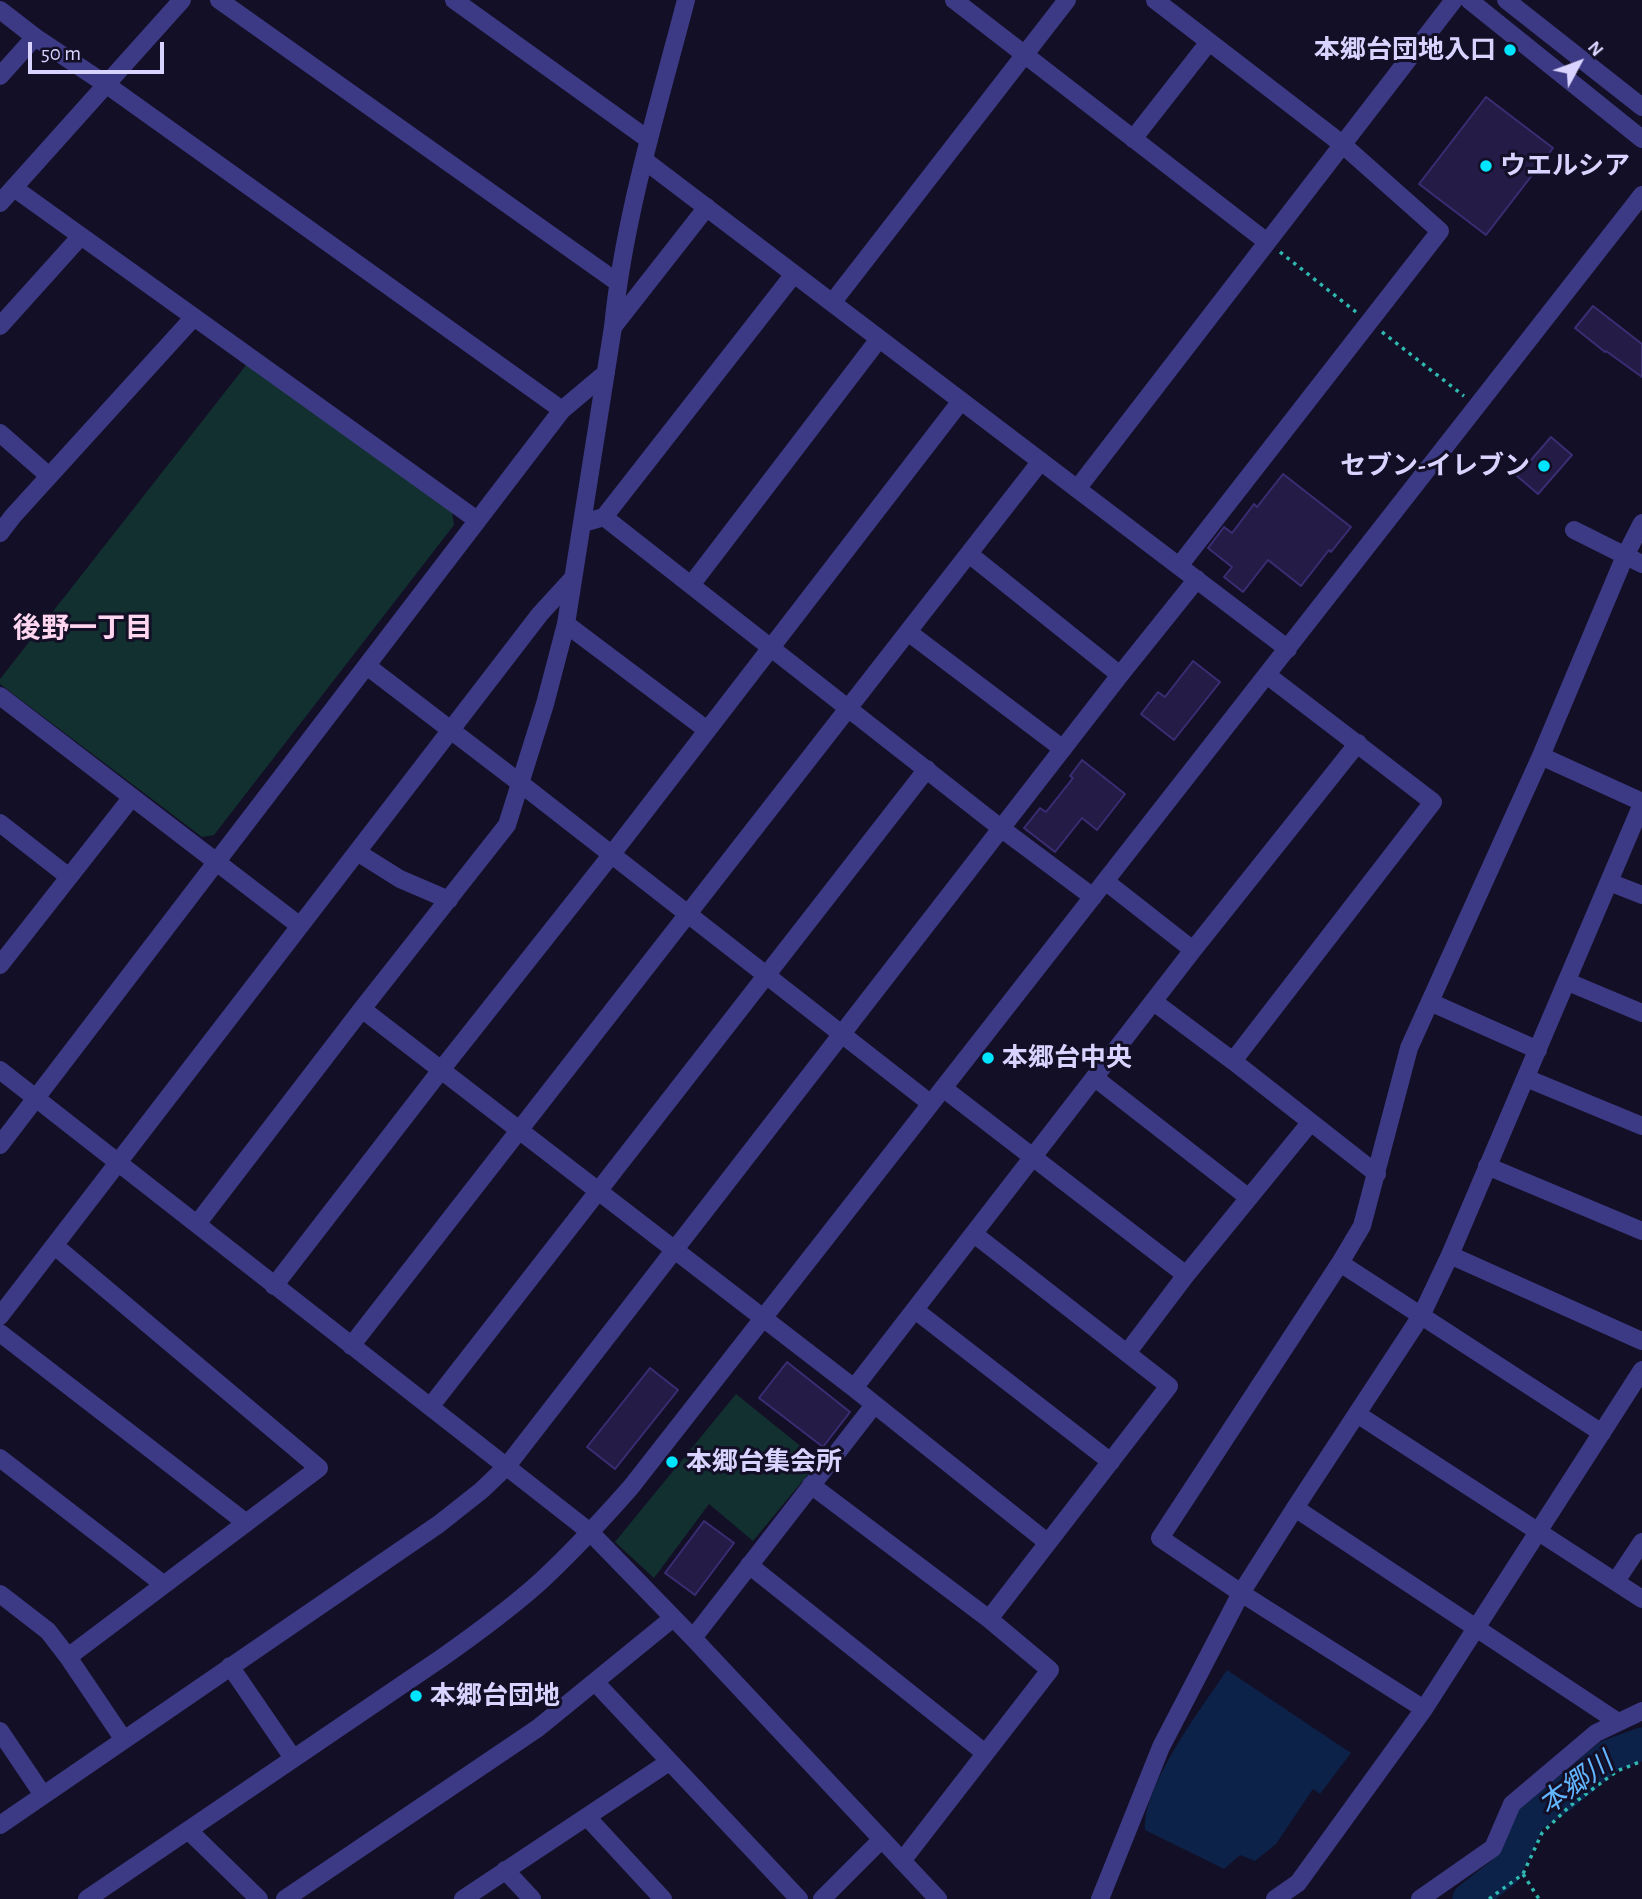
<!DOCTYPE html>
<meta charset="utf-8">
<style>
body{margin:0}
#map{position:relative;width:1642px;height:1899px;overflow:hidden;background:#130f26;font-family:"Alegreya Sans",sans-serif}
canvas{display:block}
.north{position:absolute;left:1544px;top:28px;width:70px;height:70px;-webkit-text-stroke:5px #130f26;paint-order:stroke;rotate:49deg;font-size:19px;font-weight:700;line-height:28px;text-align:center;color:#d9d4ff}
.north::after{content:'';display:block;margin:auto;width:24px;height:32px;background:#d9d4ff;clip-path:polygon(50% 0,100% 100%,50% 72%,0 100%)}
.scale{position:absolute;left:28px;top:42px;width:136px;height:32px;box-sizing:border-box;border:4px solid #d9d4ff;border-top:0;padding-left:9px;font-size:21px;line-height:24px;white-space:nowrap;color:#d9d4ff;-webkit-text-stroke:5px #130f26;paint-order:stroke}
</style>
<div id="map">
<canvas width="1642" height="1899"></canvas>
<div class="north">N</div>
<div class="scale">50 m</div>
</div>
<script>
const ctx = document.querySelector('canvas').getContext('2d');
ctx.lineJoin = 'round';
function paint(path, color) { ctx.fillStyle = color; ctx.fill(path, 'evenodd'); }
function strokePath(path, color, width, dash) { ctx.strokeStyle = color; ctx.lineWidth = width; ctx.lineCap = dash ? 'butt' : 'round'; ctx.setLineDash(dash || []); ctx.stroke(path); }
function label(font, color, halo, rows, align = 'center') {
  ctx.font = font + ' "Alegreya Sans","Noto Sans JP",sans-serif'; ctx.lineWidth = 6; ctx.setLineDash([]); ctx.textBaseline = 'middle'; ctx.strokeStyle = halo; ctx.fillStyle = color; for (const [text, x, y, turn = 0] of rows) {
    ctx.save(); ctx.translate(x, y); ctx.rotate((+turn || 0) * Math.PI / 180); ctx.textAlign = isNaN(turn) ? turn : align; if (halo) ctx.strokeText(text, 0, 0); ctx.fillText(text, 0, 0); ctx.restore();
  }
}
paint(new Path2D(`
 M247,364L452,512L454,525L214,835L202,837L0,684V679Z
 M736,1394L819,1461L753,1541L709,1504L654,1578L615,1542Z`), '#12302f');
paint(new Path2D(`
 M1227,1670L1351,1753L1320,1794L1313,1789L1276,1844L1255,1861L1240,1855L1224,1869L1145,1830C1143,1784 1201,1709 1227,1670Z`), '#0c2248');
strokePath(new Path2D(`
 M1469,1899L1505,1871L1530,1817L1559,1798L1609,1756L1642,1744`), '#0c2248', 33);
const building = new Path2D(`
 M1486,97L1553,148L1486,235L1419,184Z
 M1593,306L1642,344V377L1606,351L1605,352L1575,328Z
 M1551,437L1572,455L1538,494L1517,476Z
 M1283,474L1351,527L1331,552L1329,550L1301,586L1268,560L1243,592L1224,577L1232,567L1208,548L1224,527L1232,533L1254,504L1257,507Z
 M1193,661L1220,682L1174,740L1141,714L1158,692L1165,697Z
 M1082,760L1125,794L1097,830L1082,818L1055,852L1024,828L1040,808L1046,812L1073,778L1070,776Z
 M787,1362L850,1412L823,1447L759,1398Z
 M650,1368L678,1390L615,1469L587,1447Z
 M704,1521L734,1543L695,1595L665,1573Z`);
paint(building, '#241b47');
strokePath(building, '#3b2d73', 2);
strokePath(new Path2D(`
 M1280,252L1356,312
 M1382,332L1464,396
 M1523,1874L1539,1899
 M1489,1899L1523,1874L1542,1833L1570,1806L1617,1771L1642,1761`), '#2fb8b0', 3.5, [3.5, 5]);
strokePath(new Path2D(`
 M219,0L617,282
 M454,0L649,140
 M954,0L1267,242
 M1155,0L1342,144L1440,231L1179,566
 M1469,0L1642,139
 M1506,0L1642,107
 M0,10L35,37L107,85L562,410
 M0,76L35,37
 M1133,139L1209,42
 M644,160L1288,649
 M14,188L477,520
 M0,203L182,0
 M832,303L1067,0
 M0,326L81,236
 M613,327L707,207
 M0,433L49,476
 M1077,489L1454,0
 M604,517L794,274
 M583,523L604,517L1002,829L1093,897
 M1574,530L1642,564
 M0,533L13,516L194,317
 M969,554L1120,675
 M691,585L879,339
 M566,624L707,730
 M908,632L1063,749
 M367,666L520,783L930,1103
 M0,696L300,926
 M1541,756L1642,802
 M0,823L69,877
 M357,852L400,879L449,900
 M1105,881L1193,950
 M1609,882L1642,895
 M0,965L132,797
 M1568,982L1642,1013
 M1154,1002L1233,1061L1377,1174
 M1430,1002L1538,1050
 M362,1009L854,1388L1047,1542
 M1233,1061L1433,802L1267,675
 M0,1070L590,1532L693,1638L938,1899
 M1095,1078L1249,1198
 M1526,1078L1642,1126
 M943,1088L1186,1275
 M0,1145L562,410L606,373
 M1487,1166L1642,1231
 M197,1224L362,1009L507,825L545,704L566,624L613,327C624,216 658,108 686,0
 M974,1234L1169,1386L989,1619
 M55,1246L319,1468L68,1657
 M1450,1255L1642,1341
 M1340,1263L1602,1433
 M274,1286L441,1070L612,854L961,401
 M915,1310L1111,1462
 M0,1316L540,614L573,578
 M0,1333L245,1522
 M351,1346L1041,461
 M1127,1353L1186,1275L1310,1123
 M854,1388L1193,950L1358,743
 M430,1407L927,769
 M1357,1414L1642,1599
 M0,1458L163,1584
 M811,1485L989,1619L1050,1670L902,1861
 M1295,1508L1618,1722
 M749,1565L985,1753
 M1616,1581L1642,1542
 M0,1594L48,1631L68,1657L124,1740
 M693,1638L874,1405
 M230,1666L293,1758
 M595,1682L799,1899
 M1424,1709L1241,1593L1160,1538L1340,1263L1362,1226L1409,1048L1541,756L1625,556L1642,523
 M0,1731L43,1795
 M587,1817L663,1899
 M0,1825L439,1524L482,1490L507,1466L1120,675L1197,579
 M188,1830L259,1899
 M505,1870L532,1899
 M87,1899L443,1657C477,1633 510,1609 541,1581C573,1551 602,1520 631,1487L1642,195
 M285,1899L538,1728L673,1618
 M463,1899L669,1762
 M822,1899L882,1839
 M1100,1899L1161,1747L1241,1593L1295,1508L1421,1316L1450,1255L1642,804
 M1275,1899L1298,1883L1424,1709L1642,1370
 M1420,1899L1493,1848L1512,1804L1596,1733L1642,1711`), '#3d3a85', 18);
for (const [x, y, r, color] of [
 [1510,50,7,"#00e5ff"],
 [1486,166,7,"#00e5ff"],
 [1544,466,7,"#00e5ff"],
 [988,1058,7,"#00e5ff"],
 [672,1462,7,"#00e5ff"],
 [416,1696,7,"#00e5ff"]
]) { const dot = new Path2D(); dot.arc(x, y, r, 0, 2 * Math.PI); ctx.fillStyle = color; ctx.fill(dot); strokePath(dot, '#130f26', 2.5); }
label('bold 26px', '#d9d4ff', '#130f26', [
 ["本郷台団地入口",1496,50,"right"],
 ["ウエルシア",1500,166],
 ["セブン-イレブン",1530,466,"right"],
 ["本郷台中央",1002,1058],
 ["本郷台集会所",686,1462],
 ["本郷台団地",430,1696]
], 'left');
label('bold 28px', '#ffd6f0', '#130f26', [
 ["後野一丁目",83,629]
]);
label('italic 28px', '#62b6ff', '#130f26', [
 ["本郷川",1576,1784,-36]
]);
</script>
